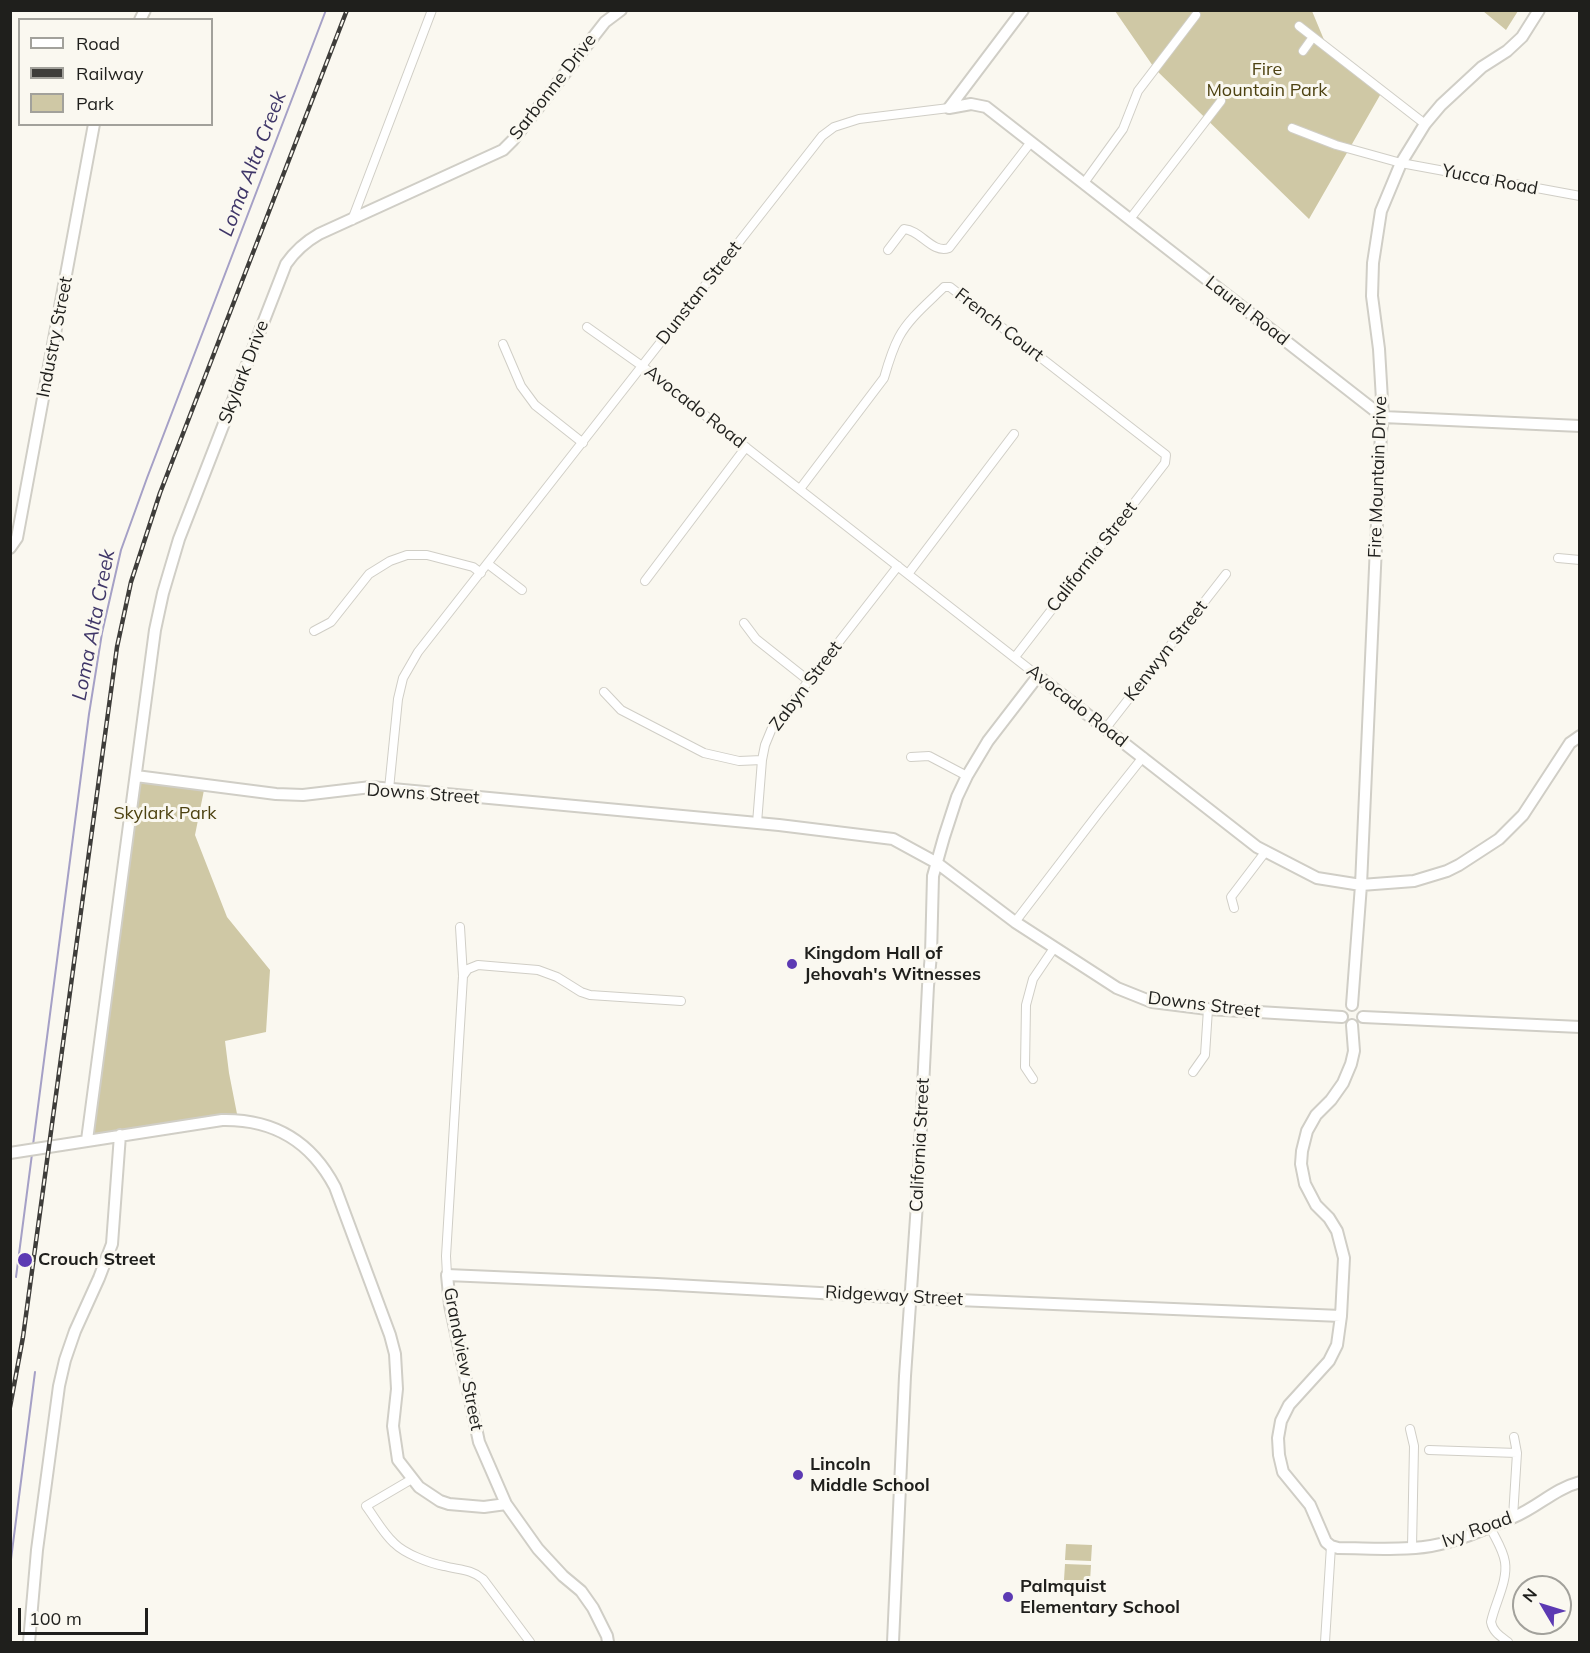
<!DOCTYPE html>
<style>
body{margin:0}
#map{position:relative;width:1590px;height:1653px;overflow:hidden;background:#faf8f0;font-family:Mulish,sans-serif}
canvas{display:block}
.frame{position:absolute;inset:0;border:12px solid #1f1f1c;pointer-events:none}
.legend{position:absolute;left:18px;top:18px;width:195px;height:108px;box-sizing:border-box;background:#faf8f0;border:2px solid #a2a19b;margin:0;padding:8px 10px;list-style:none;font-size:18px;color:#1f1f1c}
.legend li{display:flex;align-items:center;gap:12px;height:30px}
.legend b{width:30px;border:2px solid #a2a19b}
.north{position:absolute;left:1512px;top:1575px;width:60px;height:60px;box-sizing:border-box;background:#faf8f0;border:2px solid #a2a19b;border-radius:50%;rotate:308deg;font-size:16px;font-weight:700;line-height:24px;text-align:center;color:#1f1f1c}
.north::after{content:'';display:block;margin:auto;width:21px;height:27px;background:#5c3ab3;clip-path:polygon(50% 0,100% 100%,50% 72%,0 100%)}
.scale{position:absolute;left:18px;top:1608px;width:130px;height:27px;box-sizing:border-box;border:3px solid #1f1f1c;border-top:0;padding-left:8px;font-size:18px;line-height:21px;white-space:nowrap;color:#1f1f1c;-webkit-text-stroke:4px #faf8f0;paint-order:stroke}
</style>
<div id="map">
<canvas width="1590" height="1653"></canvas>
<div class="frame"></div>
<ul class="legend">
<li><b style="height:8px;background:#fff"></b>Road</li>
<li><b style="height:8px;background:#3e3d3a"></b>Railway</li>
<li><b style="height:16px;background:#cfc8a5"></b>Park</li>
</ul>
<div class="north">N</div>
<div class="scale">100 m</div>
</div>
<script>
const ctx = document.querySelector('canvas').getContext('2d');
ctx.lineJoin = 'round';
function paint(path, color) { ctx.fillStyle = color; ctx.fill(path, 'evenodd'); }
function strokePath(path, color, width, dash) { ctx.strokeStyle = color; ctx.lineWidth = width; ctx.lineCap = dash ? 'butt' : 'round'; ctx.setLineDash(dash || []); ctx.stroke(path); }
function label(font, color, halo, rows, align = 'center') {
  ctx.font = font + ' Mulish,sans-serif'; ctx.lineWidth = 6; ctx.setLineDash([]); ctx.textBaseline = 'middle'; ctx.strokeStyle = halo; ctx.fillStyle = color; for (const [text, x, y, turn = 0] of rows) {
    ctx.save(); ctx.translate(x, y); ctx.rotate((+turn || 0) * Math.PI / 180); ctx.textAlign = isNaN(turn) ? turn : align; if (halo) ctx.strokeText(text, 0, 0); ctx.fillText(text, 0, 0); ctx.restore();
  }
}
paint(new Path2D(`
 M1115,11H1312L1327,47L1383,90L1309,219L1155,69Z
 M1483,11H1518L1506,30Z
 M136,776L205,785L195,835L227,917L270,970L266,1032L225,1041L229,1073L238,1119L87,1140Z
 M1066,1544L1092,1545L1091,1561L1065,1560Z
 M1065,1564L1091,1565L1090,1581L1064,1580Z`), '#cfc8a5');
strokePath(new Path2D(`
 M33,1145L89,714L102,633L121,550L147,478L326,10
 M16,1277L32,1154
 M10,1567L35,1372`), '#a5a0c6', 2);
const street = new Path2D(`
 M1299,26L1425,124
 M1303,51L1313,37
 M1292,128L1336,145L1401,163L1580,196
 M1084,183L1123,129L1138,91L1196,15
 M1130,219L1221,101
 M352,220L432,10
 M888,250L904,229C921,230 932,254 949,248L1031,142
 M587,327L642,366L1038,676
 M503,344L521,386L535,405L583,443
 M800,489L884,378C888,364 892,350 899,337C909,318 929,302 944,287H950L1166,455L1165,463L1015,657
 M1558,558L1580,560
 M488,564L522,590
 M908,574L1014,434
 M645,581L746,447
 M744,623L756,639L809,681
 M314,631L331,622L369,574L390,561L407,555H427L473,567L481,573
 M604,692L621,710L704,753L739,761L762,760
 M1106,728L1226,574
 M911,757L929,756L967,776
 M389,789L398,699L403,678L418,652L822,136L834,127L859,119L949,108
 M757,823L762,760L765,745L772,728L898,566
 M1234,908L1231,897L1266,851
 M1015,922L1100,811L1143,757
 M463,976L468,969L478,965L538,970L557,977L581,992L590,995L681,1001
 M1193,1072L1205,1055L1208,1009
 M1033,1079L1025,1067L1026,1005L1033,979L1054,948
 M447,1275L446,1256L463,976L460,927
 M1410,1429L1414,1446L1412,1547
 M1429,1450L1517,1453
 M412,1479L366,1506C375,1518 383,1533 394,1543C405,1554 429,1563 444,1566C459,1570 471,1569 483,1579L530,1642
 M1513,1517L1517,1453L1514,1437
 M1490,1527C1495,1538 1503,1549 1505,1562C1508,1581 1495,1603 1491,1622C1493,1632 1500,1636 1508,1642
 M1325,1642L1331,1546`);
const secondary = new Path2D(`
 M140,20L145,10
 M949,108L971,104L986,107L1383,417L1580,426
 M949,108L1023,10
 M10,548L17,538L94,124
 M136,776L276,794L303,795L371,787L779,825L893,839L937,863L1015,922L1117,988L1152,1002L1208,1009L1342,1017
 M1352,1005L1361,885L1381,432L1383,417L1379,349L1372,296L1373,263L1381,211L1401,163L1425,124L1441,105L1482,67L1507,51L1522,37L1539,10
 M1363,1017L1580,1027
 M1352,1025L1354,1051L1351,1064L1343,1083L1331,1100L1316,1115L1307,1131L1302,1151L1301,1164L1305,1184L1316,1205L1329,1218L1337,1231L1344,1258L1341,1316L1337,1345L1329,1361L1289,1405L1281,1421L1278,1438L1279,1455L1283,1472L1310,1505L1326,1542L1331,1546L1338,1548C1368,1548 1401,1551 1431,1546C1459,1541 1488,1528 1514,1517C1538,1507 1554,1489 1580,1482
 M87,1140L155,630L163,593L179,539L286,264C295,251 305,242 319,234L503,150L513,140L605,22L621,10
 M10,1153L222,1120C274,1119 311,1141 335,1187L390,1335L395,1354L397,1389L393,1426L398,1460L419,1487L440,1501L449,1504L484,1507L506,1504
 M29,1642L37,1550L59,1386L65,1360L75,1331L99,1278L112,1244L120,1135
 M608,1642L607,1636L593,1608L581,1591L563,1576L538,1549L506,1504L479,1442L450,1305L447,1275L657,1284L910,1298L1341,1316
 M893,1642L905,1376L918,1189L928,986L931,955L933,876L944,837L957,797L967,776L988,741L1038,676L1257,847L1317,878L1361,885L1414,881L1447,871L1459,865L1499,839L1523,815L1570,743L1580,736`);
strokePath(street, '#d0cec6', 10);
strokePath(secondary, '#d0cec6', 14);
strokePath(street, '#fff', 8);
strokePath(secondary, '#fff', 10);
const rail = new Path2D(`
 M10,1407L23,1337L117,647L131,582L160,493L347,10`);
strokePath(rail, '#3e3d3a', 4.5);
strokePath(rail, '#faf8f0', 2, [7]);
for (const [x, y, r, color] of [
 [792,964,6,"#5c3ab3"],
 [25,1260,8,"#5c3ab3"],
 [798,1475,6,"#5c3ab3"],
 [1008,1597,6,"#5c3ab3"]
]) { const dot = new Path2D(); dot.arc(x, y, r, 0, 2 * Math.PI); ctx.fillStyle = color; ctx.fill(dot); strokePath(dot, '#faf8f0', 2); }
label('18px', '#4d4211', '#faf8f0', [
 ["Fire",1267,70],
 ["Mountain Park",1267,91],
 ["Skylark Park",165,814]
]);
label('18px', '#1f1f1c', '#faf8f0', [
 ["Sarbonne Drive",553,87,-52],
 ["Yucca Road",1490,180,11],
 ["Dunstan Street",699,293,-52],
 ["Laurel Road",1247,311,38],
 ["French Court",999,325,38],
 ["Industry Street",55,337,-79],
 ["Skylark Drive",244,372,-69],
 ["Avocado Road",695,407,38],
 ["Fire Mountain Drive",1378,477,-88],
 ["California Street",1092,557,-52],
 ["Kenwyn Street",1166,651,-52],
 ["Zabyn Street",806,686,-53],
 ["Avocado Road",1077,706,38],
 ["Downs Street",423,794,4],
 ["Downs Street",1204,1005,7],
 ["California Street",920,1145,-87],
 ["Ridgeway Street",894,1296,3],
 ["Grandview Street",463,1359,79],
 ["Ivy Road",1477,1530,-20]
]);
label('bold 18px', '#1f1f1c', '#faf8f0', [
 ["Kingdom Hall of",804,954],
 ["Jehovah's Witnesses",804,975],
 ["Crouch Street",38,1260],
 ["Lincoln",810,1465],
 ["Middle School",810,1486],
 ["Palmquist",1020,1587],
 ["Elementary School",1020,1608]
], 'left');
label('italic 20px', '#3f3668', '#faf8f0', [
 ["Loma Alta Creek",253,164,-69],
 ["Loma Alta Creek",94,625,-79]
]);
</script>
